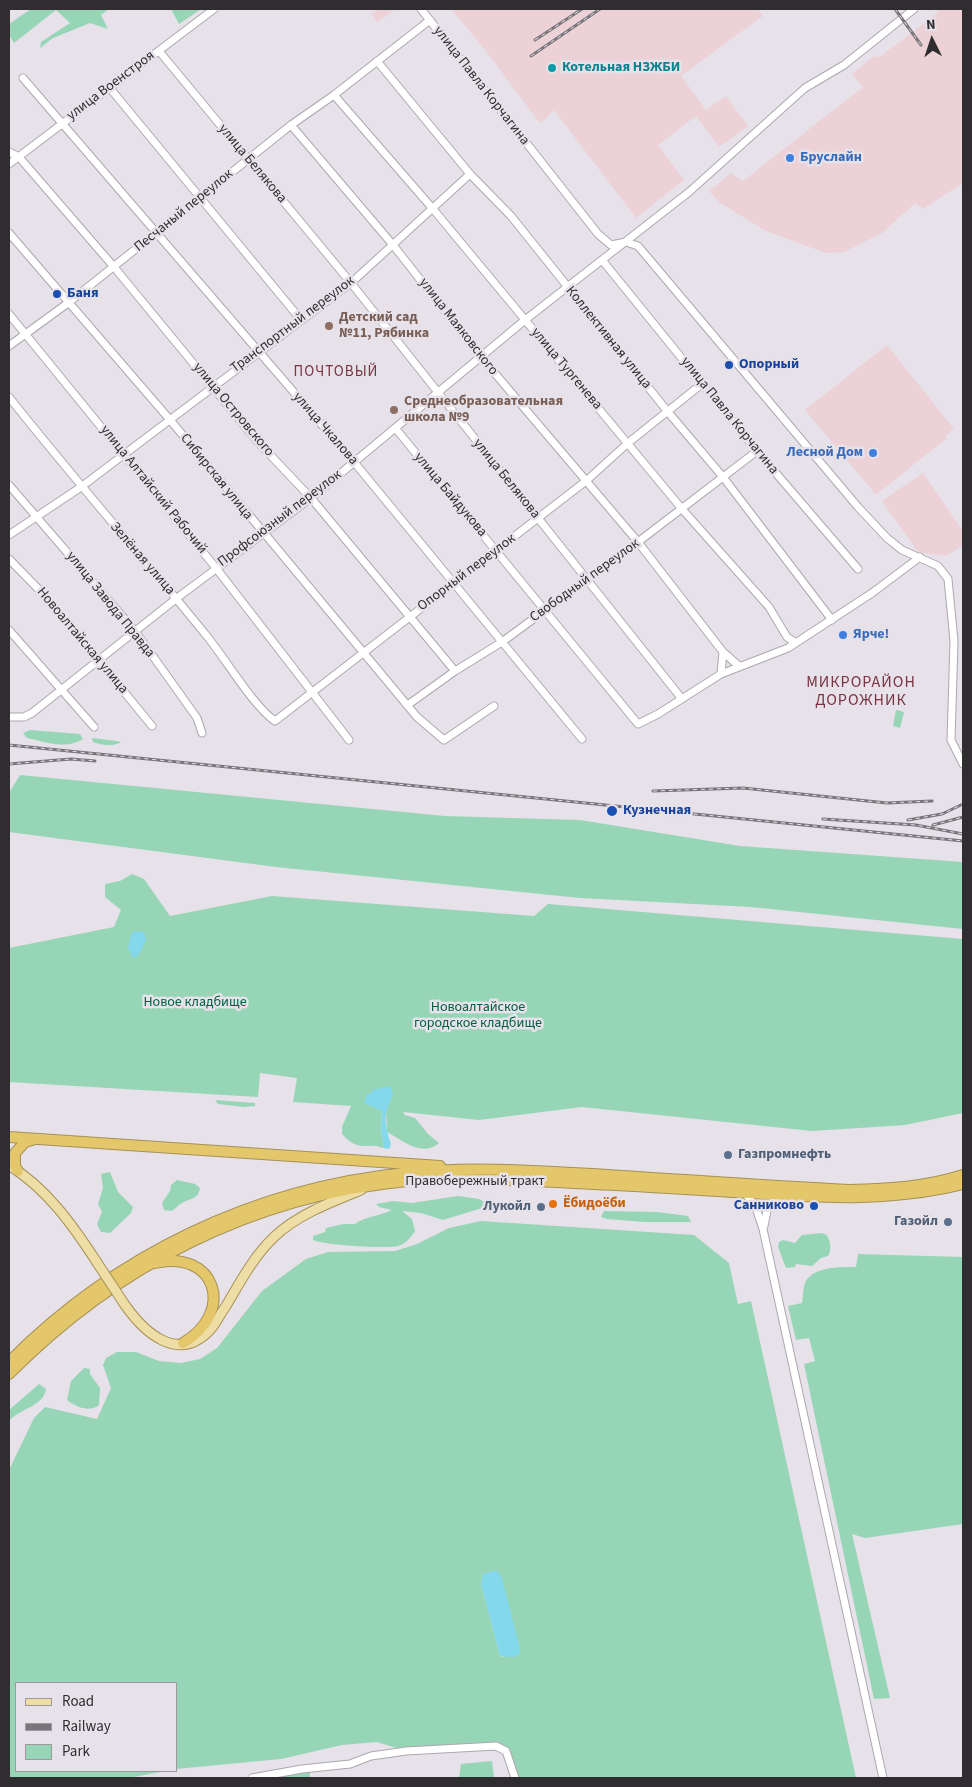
<!DOCTYPE html>
<meta charset="utf-8">
<style>
body{margin:0}
#map{position:relative;width:972px;height:1787px;overflow:hidden;background:#e7e1e9;font-family:"Source Sans 3",sans-serif}
canvas{display:block}
.frame{position:absolute;inset:0;border:10px solid #2f2d30;pointer-events:none}
.legend{position:absolute;left:15px;top:1682px;width:162px;height:90px;box-sizing:border-box;background:#e7e1e9;border:1px solid #9d999f;margin:0;padding:6px 9px;list-style:none;font-size:15px;color:#2f2d30}
.legend li{display:flex;align-items:center;gap:10px;height:25px}
.legend b{width:25px;border:1px solid #9d999f}
.north{position:absolute;left:907px;top:15px;width:50px;height:50px;-webkit-text-stroke:4px #e7e1e9;paint-order:stroke;rotate:356deg;font-size:14px;font-weight:700;line-height:20px;text-align:center;color:#2f2d30}
.north::after{content:'';display:block;margin:auto;width:18px;height:22px;background:#2f2d30;clip-path:polygon(50% 0,100% 100%,50% 72%,0 100%)}
</style>
<div id="map">
<canvas width="972" height="1787"></canvas>
<div class="frame"></div>
<ul class="legend">
<li><b style="height:6px;background:#efdda6"></b>Road</li>
<li><b style="height:6px;background:#79757a"></b>Railway</li>
<li><b style="height:14px;background:#97d5b7"></b>Park</li>
</ul>
<div class="north">N</div>
</div>
<script>
const ctx = document.querySelector('canvas').getContext('2d');
ctx.lineJoin = 'round';
function paint(path, color) { ctx.fillStyle = color; ctx.fill(path, 'evenodd'); }
function strokePath(path, color, width, dash) { ctx.strokeStyle = color; ctx.lineWidth = width; ctx.lineCap = dash ? 'butt' : 'round'; ctx.setLineDash(dash || []); ctx.stroke(path); }
function label(font, color, halo, rows, align = 'center') {
  ctx.font = font + ' "Source Sans 3",sans-serif'; ctx.lineWidth = 5; ctx.setLineDash([]); ctx.textBaseline = 'middle'; ctx.strokeStyle = halo; ctx.fillStyle = color; for (const [text, x, y, turn = 0] of rows) {
    ctx.save(); ctx.translate(x, y); ctx.rotate((+turn || 0) * Math.PI / 180); ctx.textAlign = isNaN(turn) ? turn : align; if (halo) ctx.strokeText(text, 0, 0); ctx.fillText(text, 0, 0); ctx.restore();
  }
}
paint(new Path2D(`
 M378,9H396L377,22L371,14Z
 M451,9H757L763,16L681,76L706,110L726,96L748,126L719,147L696,116L658,145L684,180L636,218L554,110L541,123L536,118L486,51Z
 M939,9H963V183L923,209L915,203L882,233L844,252L826,253L766,231L720,203L709,191L731,173L743,181L863,87L852,74L875,55L878,58L935,15Z
 M887,345L954,429L945,436L947,438L876,495L805,410Z
 M923,473L963,531V545L946,556L918,552L882,501Z`), '#ecd2d6');
paint(new Path2D(`
 M31,9H109L101,15L108,29L90,23L53,38L40,48L41,42L70,23L56,10L14,43L9,35V24Z
 M171,9H201L179,24Z
 M896,710L904,712L900,728L893,726Z
 M30,730L80,734L83,739C66,750 46,742 27,738L23,733Z
 M92,738L117,741L121,742C114,747 101,745 93,742Z
 M20,775L445,816L580,820L740,846L963,862V929L751,907L580,898L276,867L9,832V793Z
 M132,874L144,879L170,916L272,896L534,916L548,904L963,939V1113L905,1125L812,1131L582,1107L479,1120L403,1112L405,1115L415,1118L428,1134L439,1143C422,1158 402,1140 387,1132L386,1110L382,1111L381,1130L384,1148C365,1141 360,1154 342,1134V1127L351,1106L293,1102L297,1078L260,1073L258,1097L9,1082V948L114,927L121,910L105,897V884L120,881Z
 M215,1100L255,1103V1106L244,1107L218,1104Z
 M110,1172L118,1192L133,1207L131,1213L110,1233L101,1232L97,1224L102,1212L98,1204L103,1188L101,1174Z
 M177,1180L195,1184L200,1188C198,1200 190,1198 182,1203C178,1205 175,1209 172,1211L164,1210L162,1203L170,1191L171,1185Z
 M458,1196L479,1199L484,1202L482,1208L443,1220L421,1213L402,1211L412,1219L415,1231C410,1238 406,1244 398,1246C385,1249 324,1245 313,1240V1236L325,1232L326,1228L343,1224H355C366,1216 380,1216 392,1210L379,1207L376,1204L393,1201L412,1203Z
 M604,1211L657,1212L688,1216L691,1222H645L607,1219L601,1217Z
 M481,1221L694,1235L729,1263L738,1304L751,1301L856,1778H515L506,1751L496,1746L406,1751L377,1742L342,1745L281,1759L176,1769V1683H16V1771H166L128,1778H9V1470L34,1418L45,1407L97,1419L111,1388L103,1365L106,1358L117,1352H136L159,1361L181,1363L200,1359L217,1348L262,1291L306,1259L328,1252L395,1251L417,1244L449,1228ZM493,1571L504,1657L500,1656L481,1584L483,1574Z
 M822,1233L827,1235C830,1241 832,1250 828,1256L821,1258L812,1266L796,1264L795,1267L786,1268L778,1247L779,1242L783,1240L795,1243L802,1235Z
 M858,1254L963,1257V1524L865,1538L852,1534L890,1698L874,1699L804,1364L815,1361L809,1338L796,1340L788,1306L802,1303C803,1297 803,1288 805,1283C812,1266 842,1267 856,1267Z
 M84,1368L90,1369V1374L100,1388L99,1405C89,1413 76,1407 67,1400L71,1381Z
 M39,1384L46,1389C44,1406 19,1409 9,1421V1410Z
 M492,1761L494,1778H459L461,1764Z
 M310,1766V1778H257V1773Z`), '#97d5b7');
paint(new Path2D(`
 M135,931L144,932L146,940L138,956L133,958L128,948L131,934Z
 M391,1086L393,1095C383,1116 384,1121 391,1144L390,1148L387,1149L384,1148L381,1130L382,1111L364,1103L367,1094L372,1093V1090Z
 M493,1571H497L502,1578L520,1649V1654L513,1657L500,1656L481,1584L483,1574Z`), '#83d8eb');
const minor = new Path2D(`
 M421,9L598,234L611,245L626,242L638,246L858,507L887,538L902,550L938,566L948,579L954,641L951,740L963,764
 M159,51L351,283L682,699
 M377,61L470,174L511,216L668,412L723,477L832,620
 M23,78L354,462L582,739
 M109,87L301,320
 M334,95L433,209L682,509L769,607L787,637L796,643
 M291,125L393,245L481,357L638,542L723,652L739,666
 M9,152L19,157L114,267L257,441L311,498L455,671
 M9,164L214,9
 M9,233L171,421L417,717L444,740L494,706
 M602,260L757,451L858,569
 M9,314L216,568L349,740
 M9,346L68,303L291,125L334,95L430,20
 M9,397C73,478 141,555 206,635C225,658 253,706 275,721L586,481L628,443L703,383
 M396,429L638,724L658,714L721,674L788,648L872,593L920,557
 M9,485L135,631L197,718L202,733
 M9,535L81,487L351,283L470,174
 M9,559L48,599L152,726
 M9,630L94,727
 M721,674L723,652
 M409,704L455,671L502,642L638,542L757,451
 M9,717H24L32,713L177,598L311,498L525,320L689,192L805,88L844,65L914,9
 M744,1192L755,1205L763,1229L883,1778
 M764,1226L768,1205L782,1195
 M252,1778L302,1769L350,1764L371,1756L406,1751L496,1746L506,1751L515,1778`);
const major = new Path2D(`
 M9,1165C47,1189 72,1224 96,1261
 M125,1305C144,1332 177,1363 209,1331C216,1324 220,1314 226,1306C240,1282 254,1256 274,1237C297,1215 331,1202 361,1190`);
const highway = new Path2D(`
 M9,1137L440,1166
 M18,1171L15,1166V1153L25,1142L32,1140
 M155,1263C216,1249 236,1312 183,1343
 M9,1362C115,1255 255,1188 405,1173C472,1166 540,1171 607,1175C688,1180 768,1186 849,1190C888,1189 926,1187 963,1175
 M9,1374C117,1265 252,1196 407,1181C439,1178 471,1180 503,1180C569,1182 635,1186 701,1190C789,1195 876,1206 963,1184`);
strokePath(minor, '#ada7af', 9);
strokePath(major, '#a59156', 11);
strokePath(highway, '#a59156', 12);
strokePath(minor, '#fff', 7);
strokePath(major, '#efdda6', 9);
strokePath(highway, '#e4c76b', 10);
const rail = new Path2D(`
 M895,9L921,45
 M535,40L582,9
 M531,56L600,9
 M9,745L963,841
 M9,764L71,759L95,761
 M653,791L743,788L887,803L932,801
 M823,819L916,825L963,834
 M908,820L942,814L963,804
 M933,825L963,817`);
strokePath(rail, '#79757a', 3);
strokePath(rail, '#e7e1e9', 1, [4]);
const majorBridge = new Path2D(`
 M96,1261L125,1305`);
strokePath(majorBridge, '#a59156', 11, []);
strokePath(majorBridge, '#efdda6', 9);
for (const [x, y, r, color] of [
 [552,68,5,"#0f9aa8"],
 [790,158,5,"#3f7fe0"],
 [57,294,5,"#1a4fb4"],
 [329,326,5,"#8d6e63"],
 [729,365,5,"#1a4fb4"],
 [394,410,5,"#8d6e63"],
 [873,453,5,"#3f7fe0"],
 [843,635,5,"#3f7fe0"],
 [612,811,6,"#1a4fb4"],
 [728,1155,5,"#5c6f8a"],
 [553,1204,5,"#e8710a"],
 [814,1206,5,"#1a4fb4"],
 [541,1207,5,"#5c6f8a"],
 [948,1222,5,"#5c6f8a"]
]) { const dot = new Path2D(); dot.arc(x, y, r, 0, 2 * Math.PI); ctx.fillStyle = color; ctx.fill(dot); strokePath(dot, '#e7e1e9', 2); }
label('bold 14px', '#0d838f', '#e7e1e9', [
 ["Котельная НЗЖБИ",562,68]
], 'left');
label('14px', '#2f2d30', '#e7e1e9', [
 ["улица Военстроя",111,86,-37],
 ["улица Павла Корчагина",481,86,52],
 ["улица Белякова",252,164,50],
 ["Песчаный переулок",184,211,-39],
 ["Транспортный переулок",293,325,-37],
 ["улица Маяковского",458,327,52],
 ["Коллективная улица",608,338,51],
 ["улица Тургенева",566,369,50],
 ["улица Островского",233,410,50],
 ["улица Павла Корчагина",729,416,51],
 ["улица Чкалова",325,429,49],
 ["Сибирская улица",216,477,51],
 ["улица Белякова",506,479,51],
 ["улица Алтайский Рабочий",153,490,51],
 ["улица Байдукова",450,495,50],
 ["Профсоюзный переулок",280,519,-37],
 ["Зелёная улица",142,559,49],
 ["Опорный переулок",467,573,-37],
 ["Свободный переулок",585,581,-36],
 ["улица Завода Правда",110,605,51],
 ["Новоалтайская улица",82,641,50],
 ["Правобережный тракт",475,1182]
]);
label('bold 14px', '#366cbe', '#e7e1e9', [
 ["Бруслайн",800,158],
 ["Лесной Дом",863,453,"right"],
 ["Ярче!",853,635]
], 'left');
label('bold 14px', '#164399', '#e7e1e9', [
 ["Баня",67,294],
 ["Опорный",739,365],
 ["Кузнечная",623,811],
 ["Санниково",804,1206,"right"]
], 'left');
label('bold 14px', '#785e54', '#e7e1e9', [
 ["Детский сад",339,318],
 ["№11, Рябинка",339,334],
 ["Среднеобразовательная",404,402],
 ["школа №9",404,418]
], 'left');
label('14px', '#016142', '#e7e1e9', [
 ["Новое кладбище",195,1003],
 ["Новоалтайское",478,1008],
 ["городское кладбище",478,1024]
]);
label('bold 14px', '#4e5e75', '#e7e1e9', [
 ["Газпромнефть",738,1155,"left"],
 ["Лукойл",531,1207],
 ["Газойл",938,1222]
], 'right');
label('bold 14px', '#c56008', '#e7e1e9', [
 ["Ёбидоёби",563,1204]
], 'left');
ctx.letterSpacing = '1px';
label('15px', '#7a3341', '#e7e1e9', [
 ["ПОЧТОВЫЙ",336,373]
]);
ctx.letterSpacing = '0px';
ctx.letterSpacing = '1px';
label('16px', '#7a3341', '#e7e1e9', [
 ["МИКРОРАЙОН",861,683],
 ["ДОРОЖНИК",861,701]
]);
ctx.letterSpacing = '0px';
</script>
